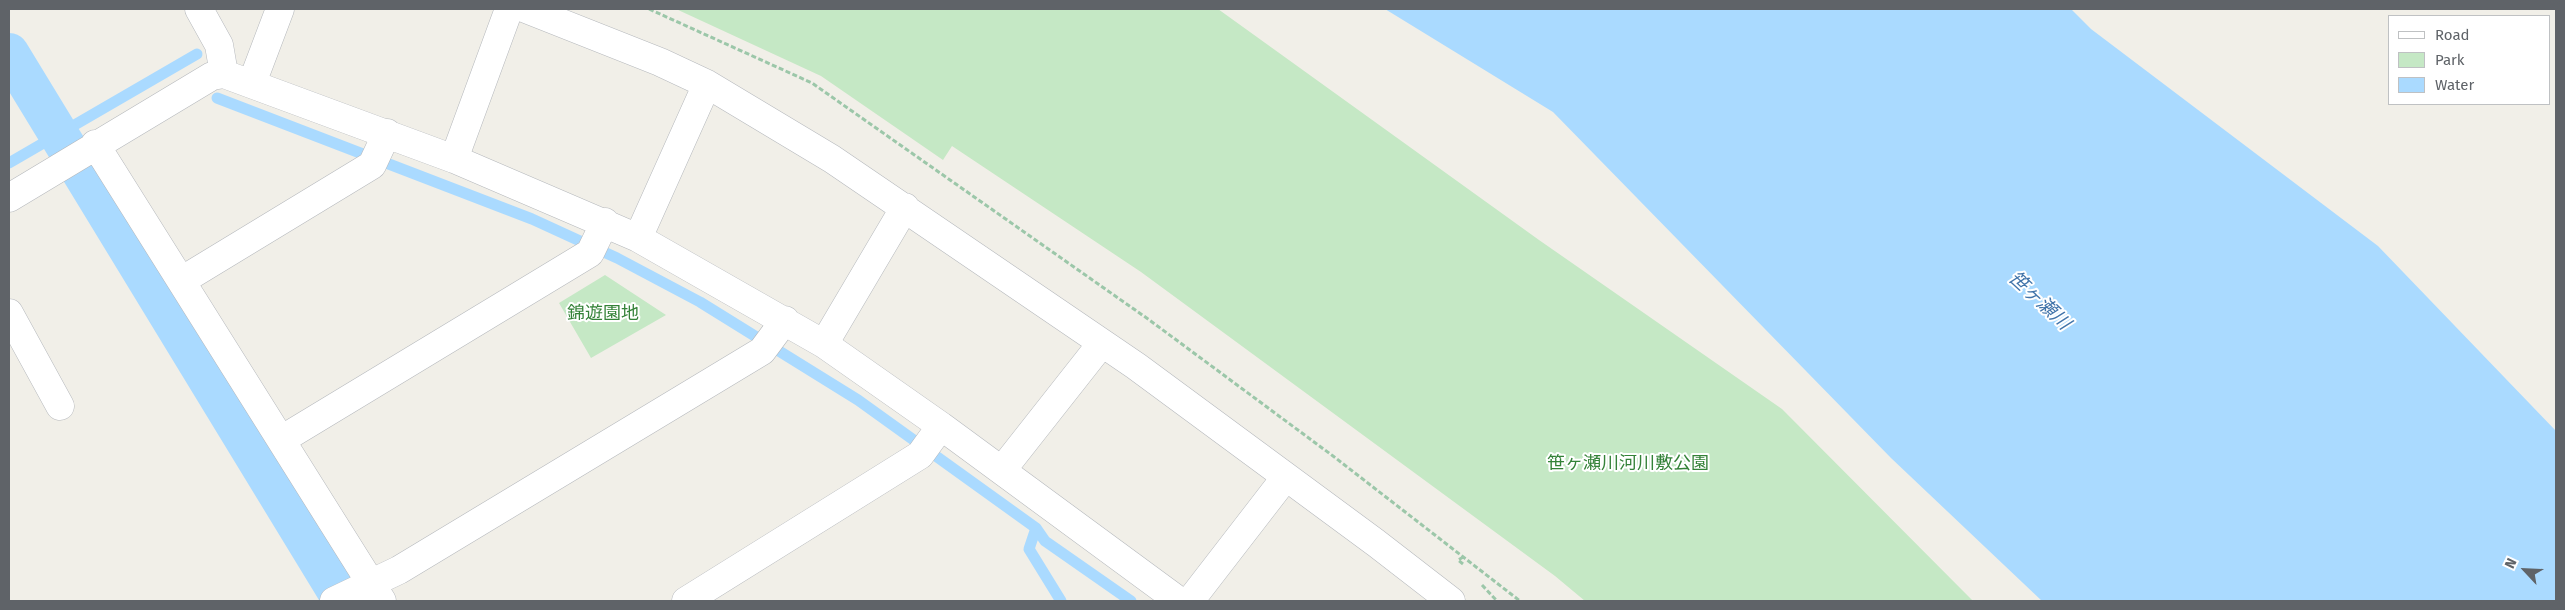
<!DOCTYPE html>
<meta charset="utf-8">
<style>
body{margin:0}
#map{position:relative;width:2565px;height:610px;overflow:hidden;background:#f1efe8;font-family:"Fira Sans",sans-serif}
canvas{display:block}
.frame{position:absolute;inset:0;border:10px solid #5f6368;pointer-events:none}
.legend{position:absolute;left:2388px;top:15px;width:162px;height:90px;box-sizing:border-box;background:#fff;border:1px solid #bfc1c3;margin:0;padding:6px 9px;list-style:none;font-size:15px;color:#5f6368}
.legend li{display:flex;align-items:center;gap:10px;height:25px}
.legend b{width:25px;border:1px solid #bfc1c3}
.north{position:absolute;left:2500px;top:545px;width:50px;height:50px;-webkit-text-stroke:4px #fff;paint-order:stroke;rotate:295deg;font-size:14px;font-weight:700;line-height:20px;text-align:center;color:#5f6368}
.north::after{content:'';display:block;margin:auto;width:18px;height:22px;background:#5f6368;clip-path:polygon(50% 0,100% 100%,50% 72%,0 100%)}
</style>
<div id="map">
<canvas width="2565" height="610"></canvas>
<div class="frame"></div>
<ul class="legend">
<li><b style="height:6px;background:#fff"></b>Road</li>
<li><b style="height:14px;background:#c5e8c5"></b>Park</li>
<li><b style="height:14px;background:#aadaff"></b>Water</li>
</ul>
<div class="north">N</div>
</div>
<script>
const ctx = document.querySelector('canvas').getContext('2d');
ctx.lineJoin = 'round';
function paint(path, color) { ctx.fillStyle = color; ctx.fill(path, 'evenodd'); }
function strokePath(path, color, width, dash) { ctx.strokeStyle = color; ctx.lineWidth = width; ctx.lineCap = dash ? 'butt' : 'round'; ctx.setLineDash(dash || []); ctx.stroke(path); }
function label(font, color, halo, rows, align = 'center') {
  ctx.font = font + ' "Fira Sans","Noto Sans JP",sans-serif'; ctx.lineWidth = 4; ctx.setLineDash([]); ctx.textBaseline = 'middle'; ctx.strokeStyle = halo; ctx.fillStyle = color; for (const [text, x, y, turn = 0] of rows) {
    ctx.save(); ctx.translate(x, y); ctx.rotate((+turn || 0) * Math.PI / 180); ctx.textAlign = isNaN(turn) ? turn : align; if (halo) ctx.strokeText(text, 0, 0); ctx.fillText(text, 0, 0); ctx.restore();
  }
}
paint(new Path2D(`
 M676,9H1218L1539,240L1782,409L1973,601H1585L1555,576L1141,272L952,146L943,160L821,76Z
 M605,275L666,315L591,358L559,303Z`), '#c5e8c5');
paint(new Path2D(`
 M1385,9H2071L2091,29L2378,246L2556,431V601H2042L1891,458L1553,112Z`), '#aadaff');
strokePath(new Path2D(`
 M217,98L532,219L617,258L700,302L858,400L1036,528L1045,541L1131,601
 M9,163L197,54
 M1036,528L1029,549L1061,601`), '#aadaff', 11);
strokePath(new Path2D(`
 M9,53L343,601`), '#aadaff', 40);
const minor = new Path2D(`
 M199,9L219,45L224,74L454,159L638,238L824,344L941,426L1179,601
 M526,9L660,62L707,84L832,159L1136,366L1376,543L1451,601
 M252,83L280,9
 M95,144L382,601
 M454,159L509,9
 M9,198L212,76L224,74
 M638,238L707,84
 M181,281L372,165L387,133
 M9,313L60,406
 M824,344L905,207
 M281,440L590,253L605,222
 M1002,470L1102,343
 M334,601L399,570L762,351L785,320
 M686,601L920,455L941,426
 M1190,601L1285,478`);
strokePath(minor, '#b5b8bc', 29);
strokePath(new Path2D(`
 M649,9L812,83L1148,319L1333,456L1520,601
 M1463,564L1458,560L1465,556
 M1482,585L1497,601`), '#9cc7a9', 3, [5, 2.5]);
strokePath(minor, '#fff', 28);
label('18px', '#348238', '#fff', [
 ["錦遊園地",603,314],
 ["笹ヶ瀬川河川敷公園",1628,464]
]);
label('italic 19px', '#4174aa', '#fff', [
 ["笹ヶ瀬川",2039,301,43]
]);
</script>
